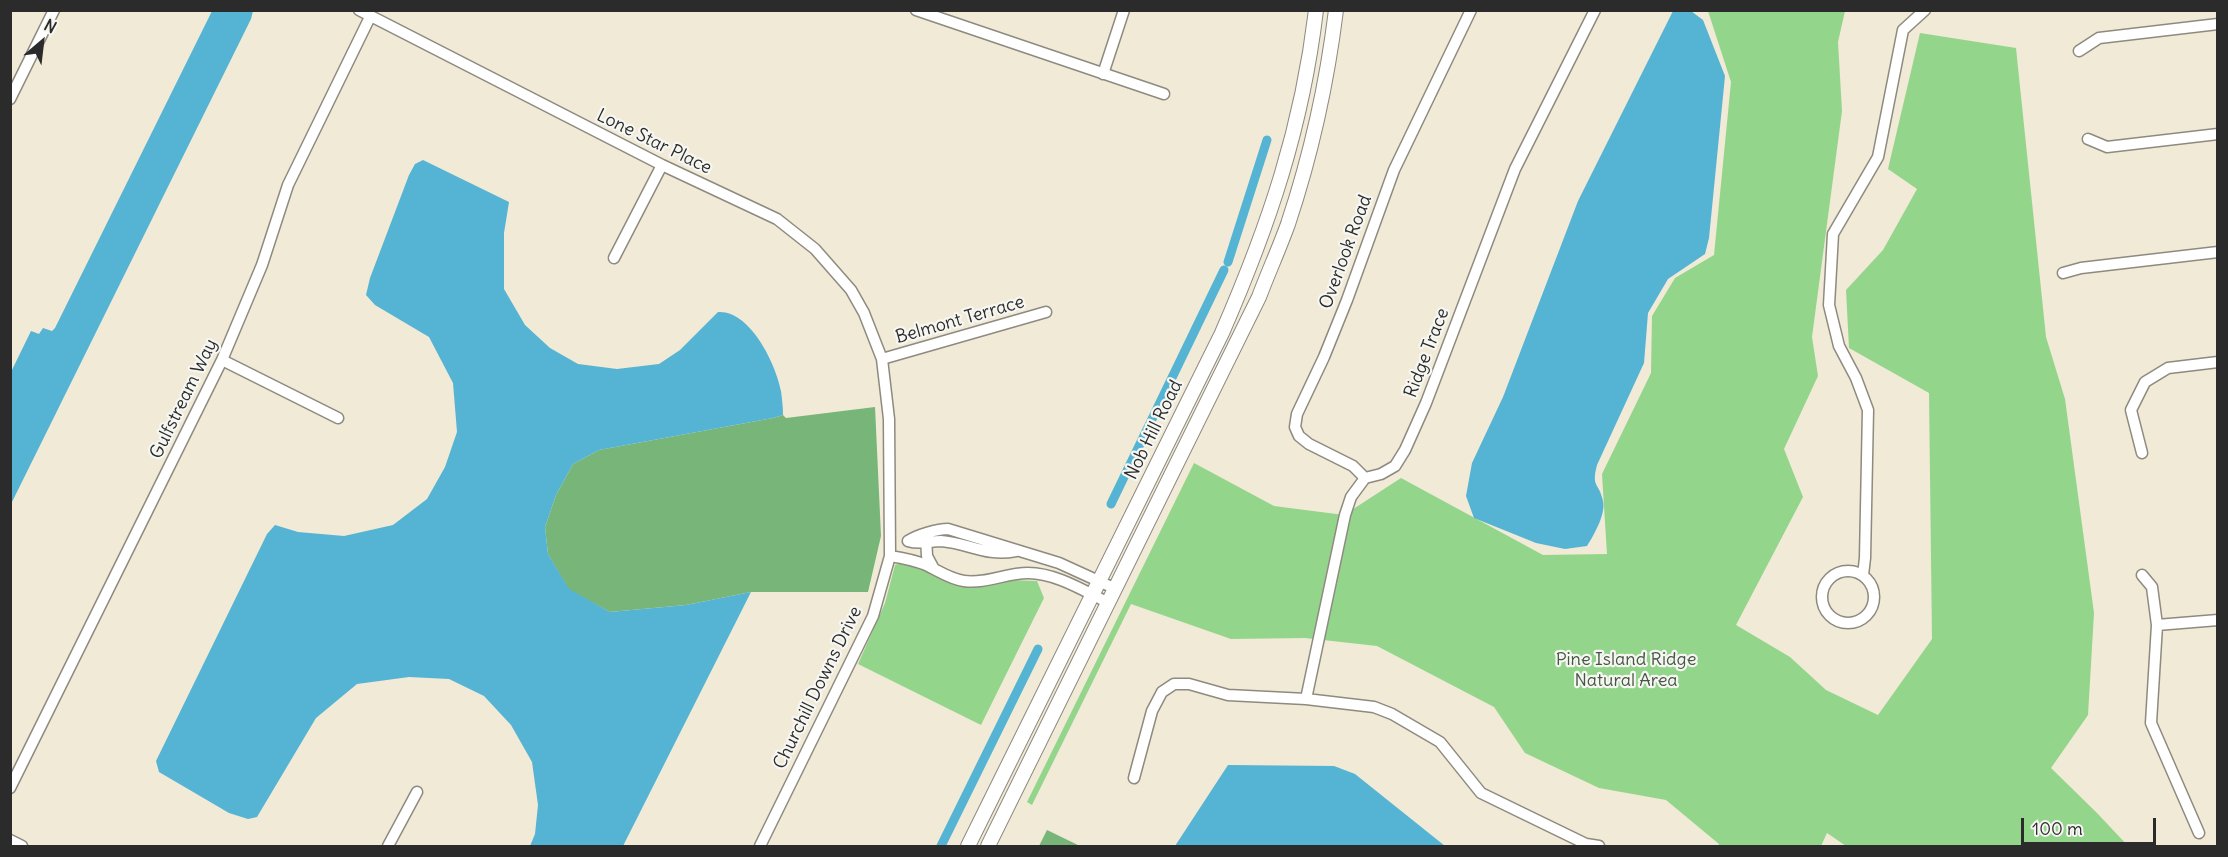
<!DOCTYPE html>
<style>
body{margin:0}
#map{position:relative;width:2228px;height:857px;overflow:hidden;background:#f0ead6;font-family:Delius,sans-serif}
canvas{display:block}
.frame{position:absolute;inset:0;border:12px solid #2b2b2b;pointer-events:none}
.north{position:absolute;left:12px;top:12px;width:60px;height:60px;-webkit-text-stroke:4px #f6f6f2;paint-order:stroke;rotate:28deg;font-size:16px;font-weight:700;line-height:24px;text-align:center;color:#2b2b2b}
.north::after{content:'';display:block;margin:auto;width:21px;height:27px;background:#2b2b2b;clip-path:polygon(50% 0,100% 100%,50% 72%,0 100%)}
.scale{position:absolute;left:2021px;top:818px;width:135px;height:27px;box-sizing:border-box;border:3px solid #2b2b2b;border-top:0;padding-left:8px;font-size:18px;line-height:21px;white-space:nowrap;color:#2b2b2b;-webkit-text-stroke:4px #f6f6f2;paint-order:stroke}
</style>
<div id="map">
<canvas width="2228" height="857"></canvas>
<div class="frame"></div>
<div class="north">N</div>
<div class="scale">100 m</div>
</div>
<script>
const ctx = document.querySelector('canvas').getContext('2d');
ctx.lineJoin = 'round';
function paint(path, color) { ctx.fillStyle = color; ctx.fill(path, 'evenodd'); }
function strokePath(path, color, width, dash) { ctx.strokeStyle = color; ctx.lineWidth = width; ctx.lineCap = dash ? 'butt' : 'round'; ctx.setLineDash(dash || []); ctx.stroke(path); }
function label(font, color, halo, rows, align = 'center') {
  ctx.font = font + ' Delius,sans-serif'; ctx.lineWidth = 4.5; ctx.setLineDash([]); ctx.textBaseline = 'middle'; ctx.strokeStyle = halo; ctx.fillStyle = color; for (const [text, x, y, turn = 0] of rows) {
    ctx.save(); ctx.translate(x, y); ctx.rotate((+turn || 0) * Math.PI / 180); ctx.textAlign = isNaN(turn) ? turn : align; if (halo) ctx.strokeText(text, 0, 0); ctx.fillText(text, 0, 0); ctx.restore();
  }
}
paint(new Path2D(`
 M1708,11H1845L1838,42L1842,111L1812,337L1818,376L1784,449L1803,497L1736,625L1790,657L1826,690L1878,715L1932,639L1929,393L1849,348L1846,290L1883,250L1917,189L1888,169L1920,33L2016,48L2046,337L2065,399L2094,613L2088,715L2051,768L2097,813L2128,846H1846L1827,833L1821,846H1718L1719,844L1666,800L1599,788L1525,753L1494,707L1377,646L1305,638L1231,639L1131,604L1032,805L1027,802L1194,463L1274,506L1344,515L1401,478L1543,555L1607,554L1602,474L1651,373L1652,316L1675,278L1714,255L1731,82Z
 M902,562L918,566L956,585L974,587L1012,580L1037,581L1044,598L981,725L858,664L885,603L895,565Z`), '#94d58c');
paint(new Path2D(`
 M875,407L881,536L868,592H751L686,605L610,612L569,590L548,554L545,527L556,495L573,464L599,450L773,418L783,415L786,418Z
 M1047,830L1080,846H1039Z`), '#77b678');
paint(new Path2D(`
 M212,11H253L251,19L11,504V372L31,331L39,334L43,328L52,331L55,328Z
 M1673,11H1691L1703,20L1725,76L1709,238L1705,254L1668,279L1648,313L1644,363L1597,465C1591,488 1599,482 1603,501C1606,514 1594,535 1587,546L1565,549L1536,543L1474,518L1466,496L1472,463L1503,397L1578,201Z
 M423,160L509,202L504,233V289L525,325L550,348L578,364L617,369L659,364L680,350L718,312C750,310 776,364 781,391C782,399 783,407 783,415L773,418L599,450L573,464L556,495L545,527L548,554L569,589L610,612L686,605L751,592L623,846H530L535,834L538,805L532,762L511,725L484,696L449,679L409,677L357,684L316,718L257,817L248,819L229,813L159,772L156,761L267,534L275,525L298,532L344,536L393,525L427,499L445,467L457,432L453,383L429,337L375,305L366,295L370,278L409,175L415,164Z
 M1228,765L1334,766L1355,774L1445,846H1175Z`), '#55b3d3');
strokePath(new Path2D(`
 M1228,262L1267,140
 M1111,504L1224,270
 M941,846L1038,649`), '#55b3d3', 9);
const minor = new Path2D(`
 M359,10L662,165L777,219L815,249L851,290L864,313L882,359L889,419L890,556L873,616L760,846
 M916,10L1164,94
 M2079,51L2099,38L2218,24
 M1103,74L1124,10
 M10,99L54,10
 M2088,139L2107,147L2218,134
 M614,258L662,165
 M2063,273L2081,268L2218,252
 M882,359L1046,312
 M222,360L338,418
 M2142,453L2131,410L2145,382L2168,368L2218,362
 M1365,478L1353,466L1309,444L1299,436L1295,427L1297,414L1324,357L1347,300L1394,170L1471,10
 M926,536L927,556L934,569
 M908,541C917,535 937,529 948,529L1059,563L1116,589
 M908,541C920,545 929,541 941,541C969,543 985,557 1016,551
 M890,556C903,558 914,560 926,565C939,571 950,579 964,581C986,584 1006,573 1028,573C1056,573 1084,591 1109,603
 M1822 597a26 26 0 1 1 52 0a26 26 0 1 1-52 0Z
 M1863,575L1865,558L1868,410L1856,378L1839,346L1829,305L1833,234L1878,157L1903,30L1925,10
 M2142,575L2152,587L2157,625L2151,723L2199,833
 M2157,625L2218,620
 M1306,699L1345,515L1351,497L1365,478L1381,474L1395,466L1405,450L1426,403L1515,169L1595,10
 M1134,778L1152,711L1162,692L1174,684H1189L1228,695L1306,699L1374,707L1392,714L1440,742L1481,793L1586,844L1599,846
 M10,788L222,360L262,265L288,185L370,17
 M10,840L22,846
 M388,846L417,792`);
const secondary = new Path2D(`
 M968,846L1222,333C1269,225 1302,128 1316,10
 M988,846L1259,297C1268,273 1279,249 1288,224C1311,155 1327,83 1336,10`);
strokePath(minor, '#8e8a80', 13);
strokePath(secondary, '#8e8a80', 16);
strokePath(minor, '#fff', 10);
strokePath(secondary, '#fff', 14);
label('18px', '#2b2b2b', '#f6f6f2', [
 ["Lone Star Place",654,142,26],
 ["Overlook Road",1346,252,-70],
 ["Belmont Terrace",960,320,-16],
 ["Ridge Trace",1427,353,-69],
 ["Gulfstream Way",184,399,-64],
 ["Nob Hill Road",1154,430,-64],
 ["Churchill Downs Drive",818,688,-64]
]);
label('18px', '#455643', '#f6f6f2', [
 ["Pine Island Ridge",1626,660],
 ["Natural Area",1626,681]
]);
</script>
